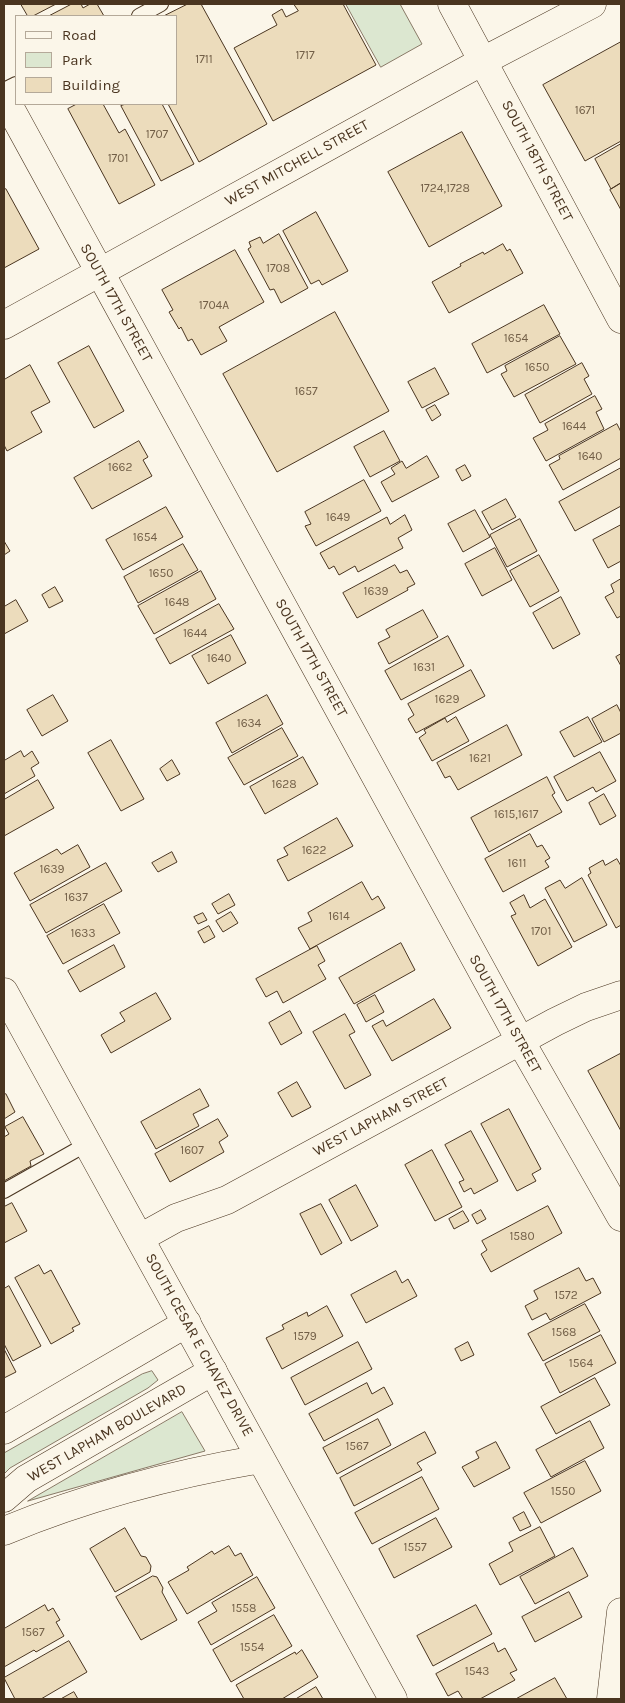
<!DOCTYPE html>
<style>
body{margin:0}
#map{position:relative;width:625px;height:1703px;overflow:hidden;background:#fbf6e9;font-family:Karla,sans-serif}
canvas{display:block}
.frame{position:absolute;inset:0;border:5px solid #4a3520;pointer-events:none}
.legend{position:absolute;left:15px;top:15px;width:162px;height:90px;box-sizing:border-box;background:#fbf6e9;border:1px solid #b4a999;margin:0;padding:6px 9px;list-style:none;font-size:15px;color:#4a3520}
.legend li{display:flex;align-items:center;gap:10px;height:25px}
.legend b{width:25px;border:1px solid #b4a999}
</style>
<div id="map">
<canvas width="625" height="1703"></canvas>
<div class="frame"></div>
<ul class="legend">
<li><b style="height:6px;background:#fbf6e9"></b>Road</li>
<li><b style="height:14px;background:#dce7d0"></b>Park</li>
<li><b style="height:14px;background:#ecdcbc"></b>Building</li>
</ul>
</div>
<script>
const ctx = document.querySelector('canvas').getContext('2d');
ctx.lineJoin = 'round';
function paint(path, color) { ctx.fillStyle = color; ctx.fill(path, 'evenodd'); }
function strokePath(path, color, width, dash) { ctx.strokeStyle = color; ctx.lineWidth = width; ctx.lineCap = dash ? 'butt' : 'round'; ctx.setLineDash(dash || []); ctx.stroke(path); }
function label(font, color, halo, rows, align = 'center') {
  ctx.font = font + ' Karla,sans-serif'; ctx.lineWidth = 4; ctx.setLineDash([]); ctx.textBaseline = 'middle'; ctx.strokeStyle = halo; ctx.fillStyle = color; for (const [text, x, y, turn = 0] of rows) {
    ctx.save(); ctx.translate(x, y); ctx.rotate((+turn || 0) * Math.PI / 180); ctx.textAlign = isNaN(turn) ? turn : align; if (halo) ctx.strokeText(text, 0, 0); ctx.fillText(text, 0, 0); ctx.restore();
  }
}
const green = new Path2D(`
 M346,4H400L422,44L381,67Z
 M152,1371L158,1380L148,1388L10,1468L4,1474V1453L142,1374Z
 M182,1412L205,1451L28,1501Z`);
paint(green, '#dce7d0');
strokePath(green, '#887966', 1);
const building = new Path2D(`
 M21,4H56L33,16H28Z
 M72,4H81L83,8L90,4H97L104,16H49Z
 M188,4H201L267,124L199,162L168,104H176V16H164Z
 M294,4H343L376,65L273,121L234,48L277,25L272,15L282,9L286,17L298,11Z
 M621,42V141L585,161L543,85Z
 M77,104H103L119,133L125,129L155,185L119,204L68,109Z
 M126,104H162L194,164L161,181L121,106Z
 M462,132L502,206L429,247L388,172Z
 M621,144V183L611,189L595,159Z
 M621,183V210L610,190Z
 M6,189L39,249L4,268V190Z
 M316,212L348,271L322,285L319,280L311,284L283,231Z
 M279,234L308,288L281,303L274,289L270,290L248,249L251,247L249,242L260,237L263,243Z
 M503,244L507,251L510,249L523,273L449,313L432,282L461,266L460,264L483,252L484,254Z
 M235,250L264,302L219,327L227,341L201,355L192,339L188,341L181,327L179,329L169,312L173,310L162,290Z
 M544,305L560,334L487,373L472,344Z
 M335,312L389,411L277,472L223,374Z
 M560,336L576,364L514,397L501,374L507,371L505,366Z
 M89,346L124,411L94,428L58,363Z
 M582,363L589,376L584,379L592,394L540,423L525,395Z
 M30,365L50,402L31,412L42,432L7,451L4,445V380Z
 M435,368L449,394L422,408L408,382Z
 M595,396L602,409L596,412L604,429L546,461L533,438L548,430L545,424Z
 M435,405L441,415L432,421L426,410Z
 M617,424L621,432V458L563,490L549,465L560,459L559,456Z
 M384,431L400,461L370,477L354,447Z
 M139,441L148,457L143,460L152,476L92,509L74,478Z
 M427,456L439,477L392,502L381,482L395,474L391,468L402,461L406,468Z
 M465,465L471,476L462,481L456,470Z
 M621,468V506L575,531L559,502Z
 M364,480L381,511L316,546L305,526L311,524L305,512Z
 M506,499L516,517L492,530L482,512Z
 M166,507L183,537L123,570L106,540Z
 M475,510L490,537L463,552L448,524Z
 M405,515L412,530L398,538L403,548L358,572L355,566L339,575L334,566L329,569L320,553L387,517L390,524Z
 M520,519L537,551L507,567L490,535Z
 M621,525V561L608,568L593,540Z
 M4,541L10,551L4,555Z
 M183,544L198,570L138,603L124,577Z
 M495,548L512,580L482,596L465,564Z
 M539,555L559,591L530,607L510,571Z
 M395,565L400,573L407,570L415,584L407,588L408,590L357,618L343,593Z
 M201,571L216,599L154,634L138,606Z
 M621,579V616L617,618L605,597L614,592L611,585Z
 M55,587L63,601L49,608L42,595Z
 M561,597L580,634L553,649L533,613Z
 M16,600L28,621L4,634V607Z
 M219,604L234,629L170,664L156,639Z
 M423,610L438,637L389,664L378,643L390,637L386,630Z
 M231,635L246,663L208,684L192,656Z
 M448,636L464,666L401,700L385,671Z
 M621,654V666L616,657Z
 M471,670L485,696L416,733L408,719L414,715L408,704Z
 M53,695L68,721L42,736L27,710Z
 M267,695L283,724L232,753L216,723Z
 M617,705L621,713V733L604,742L592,719Z
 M456,717L469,741L432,761L419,738L426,733L424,730L445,718L447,722Z
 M588,717L602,742L574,757L560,732Z
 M507,725L522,755L458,790L450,776L445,778L437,763Z
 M282,728L298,756L244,785L228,758Z
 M111,740L144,799L121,811L88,753Z
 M21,751L24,757L32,751L39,763L31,768L35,776L4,794V761Z
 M600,752L616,781L596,792L593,787L567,801L554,777Z
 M303,757L318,784L265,814L250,787Z
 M172,760L180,774L167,781L160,769Z
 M547,777L555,793L552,795L562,812L489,852L471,818Z
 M38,780L54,808L4,836V800Z
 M604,794L616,816L600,825L589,803Z
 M337,818L353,846L288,881L277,860L288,855L284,848Z
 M530,834L537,847L542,845L550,858L545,861L549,867L503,892L485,859Z
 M78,845L90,867L30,901L14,873L57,849L61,854Z
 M172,852L177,862L158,872L152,863Z
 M617,859L621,866V925L616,928L588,875L591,873L589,868L603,860L605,865Z
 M106,863L122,891L46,933L30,905Z
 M582,878L607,925L574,942L545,888L560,880L565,888Z
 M362,882L372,900L378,896L385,908L310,949L298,928L312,921L308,913Z
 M229,894L235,905L218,914L212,904Z
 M524,895L530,908L545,899L572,947L538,966L511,916L516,914L510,903Z
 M104,904L120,933L63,964L47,936Z
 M231,912L238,923L223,932L216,921Z
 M203,913L207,920L198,924L194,917Z
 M209,926L215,937L204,943L198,932Z
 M401,943L415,970L354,1004L339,978Z
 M114,945L125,967L80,992L68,971Z
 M317,946L325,961L318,965L326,979L283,1003L277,991L266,997L256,979Z
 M156,993L171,1019L111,1053L101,1035L125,1021L120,1013Z
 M375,995L384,1012L366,1022L357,1005Z
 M434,999L451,1028L392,1061L372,1026L383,1020L386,1026Z
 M290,1011L302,1033L281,1045L269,1023Z
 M345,1014L355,1032L349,1035L371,1075L345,1089L313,1032Z
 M620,1054L621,1056V1131L588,1071Z
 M297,1082L311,1107L292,1117L278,1093Z
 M200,1089L209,1106L193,1114L199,1126L156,1149L141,1122Z
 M6,1094L15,1112L4,1119V1095Z
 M509,1109L541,1169L532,1174L536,1181L517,1191L481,1124Z
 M23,1117L44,1154L30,1161L31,1166L4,1181V1137L9,1134L5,1127Z
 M218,1119L228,1136L219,1142L224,1152L170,1182L155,1154Z
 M471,1131L498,1181L474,1194L471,1188L464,1192L459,1182L464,1180L445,1145Z
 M432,1150L462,1207L435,1221L405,1165Z
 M356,1185L378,1226L351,1241L329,1200Z
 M12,1203L27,1231L4,1243V1207Z
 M321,1204L342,1243L321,1255L300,1214Z
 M548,1206L562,1233L491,1272L481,1254L487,1250L482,1241Z
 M481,1210L486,1219L477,1224L472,1215Z
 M463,1211L469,1221L454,1229L449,1219Z
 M39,1265L44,1274L51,1270L80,1324L72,1328L74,1331L51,1344L15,1278Z
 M579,1268L586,1281L593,1278L601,1293L550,1320L546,1313L532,1320L525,1306L538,1299L534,1291Z
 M396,1271L402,1283L408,1279L417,1296L366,1323L351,1295Z
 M9,1286L41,1346L13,1361L4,1344V1289Z
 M585,1304L600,1331L543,1361L528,1334Z
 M327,1306L343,1336L282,1369L266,1338L284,1329L282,1325L307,1312L308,1316Z
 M601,1335L616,1363L560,1393L545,1364Z
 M358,1342L372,1369L305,1405L291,1378Z
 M468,1342L474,1355L461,1361L455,1349Z
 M4,1349L16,1372L4,1378Z
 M595,1378L610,1405L556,1434L541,1407Z
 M367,1383L372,1394L384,1387L393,1404L324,1441L309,1414Z
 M378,1419L391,1445L337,1474L323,1448Z
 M590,1421L604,1448L551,1477L536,1450Z
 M425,1432L436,1453L417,1463L422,1470L354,1506L340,1478Z
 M496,1442L510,1468L474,1487L462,1467L479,1458L476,1452Z
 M585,1461L601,1491L541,1523L524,1493Z
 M422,1477L439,1509L372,1544L355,1513Z
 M524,1512L531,1526L520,1531L513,1518Z
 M436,1518L452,1547L394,1578L379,1549Z
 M540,1527L555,1556L500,1585L489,1564L513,1551L509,1543Z
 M125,1528L141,1556L146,1557L151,1566L150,1572L115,1592L90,1549Z
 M229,1546L235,1556L241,1553L253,1575L187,1614L168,1582L189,1570L187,1567L212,1551L214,1554Z
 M573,1548L588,1576L535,1604L520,1577Z
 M153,1576L157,1577L163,1588L162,1592L177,1620L141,1640L116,1597Z
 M257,1577L275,1608L211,1645L198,1622L217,1611L212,1603Z
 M569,1592L582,1617L535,1642L522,1617Z
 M45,1605L48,1611L53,1608L60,1620L56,1622L64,1636L36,1652L34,1650L4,1667V1629Z
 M476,1605L492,1634L433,1666L417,1636Z
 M274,1615L292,1646L231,1682L213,1650Z
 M69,1641L87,1672L41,1699H15L4,1678Z
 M494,1643L498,1652L505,1648L517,1670L510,1673L515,1680L480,1699H463L458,1691L448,1696L436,1674Z
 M302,1650L318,1677L282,1699H244L236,1685L295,1652L296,1654Z
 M555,1678L567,1699H516Z
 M316,1687L323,1699H296Z
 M74,1692L78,1699H61Z`);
paint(building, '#ecdcbc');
strokePath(building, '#4a3520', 1);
const service = new Path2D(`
 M139,16L161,4
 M4,90L16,84
 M4,1191L87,1144`);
const minor = new Path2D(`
 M452,4L621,319
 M4,97L521,1042L621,1217
 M140,1238L176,1218L227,1200L555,1022L586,1007L621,995
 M611,1699L621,1612`);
const tertiary = new Path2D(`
 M4,325L483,61L592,4
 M4,1430L187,1323
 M4,1498L26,1479L213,1371`);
const secondary = new Path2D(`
 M4,992L393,1699
 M4,1531C86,1497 173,1474 261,1459`);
strokePath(service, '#4a3520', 16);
strokePath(minor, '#4a3520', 29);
strokePath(tertiary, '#4a3520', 29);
strokePath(secondary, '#4a3520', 29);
strokePath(service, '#fbf6e9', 14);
strokePath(minor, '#fbf6e9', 28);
strokePath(tertiary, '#fbf6e9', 28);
strokePath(secondary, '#fbf6e9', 28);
label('12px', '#725f47', null, [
 ["1717",305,56],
 ["1711",204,60],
 ["1671",585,111],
 ["1707",157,135],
 ["1701",118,159],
 ["1724,1728",445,189],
 ["1708",278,269],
 ["1704A",214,306],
 ["1654",516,339],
 ["1650",537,368],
 ["1657",306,392],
 ["1644",574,427],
 ["1640",590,457],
 ["1662",120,468],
 ["1649",338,518],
 ["1654",145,538],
 ["1650",161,574],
 ["1639",376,592],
 ["1648",177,603],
 ["1644",195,634],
 ["1640",219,659],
 ["1631",424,668],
 ["1629",447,700],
 ["1634",249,724],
 ["1621",480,759],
 ["1628",284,785],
 ["1615,1617",516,815],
 ["1622",314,851],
 ["1611",517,864],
 ["1639",52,870],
 ["1637",76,898],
 ["1614",339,917],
 ["1701",541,932],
 ["1633",83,934],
 ["1607",192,1151],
 ["1580",522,1237],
 ["1572",566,1296],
 ["1568",564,1333],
 ["1579",305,1337],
 ["1564",581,1364],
 ["1567",357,1447],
 ["1550",563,1492],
 ["1557",415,1548],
 ["1558",244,1609],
 ["1567",33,1633],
 ["1554",252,1648],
 ["1543",477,1672]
]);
label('15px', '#4a3520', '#fbf6e9', [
 ["SOUTH 18TH STREET",537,161,62],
 ["WEST MITCHELL STREET",297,163,-29],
 ["SOUTH 17TH STREET",116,303,61],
 ["SOUTH 17TH STREET",311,658,61],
 ["SOUTH 17TH STREET",505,1014,61],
 ["WEST LAPHAM STREET",381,1117,-28],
 ["SOUTH CESAR E CHAVEZ DRIVE",199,1345,61],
 ["WEST LAPHAM BOULEVARD",107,1433,-30]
]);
</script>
